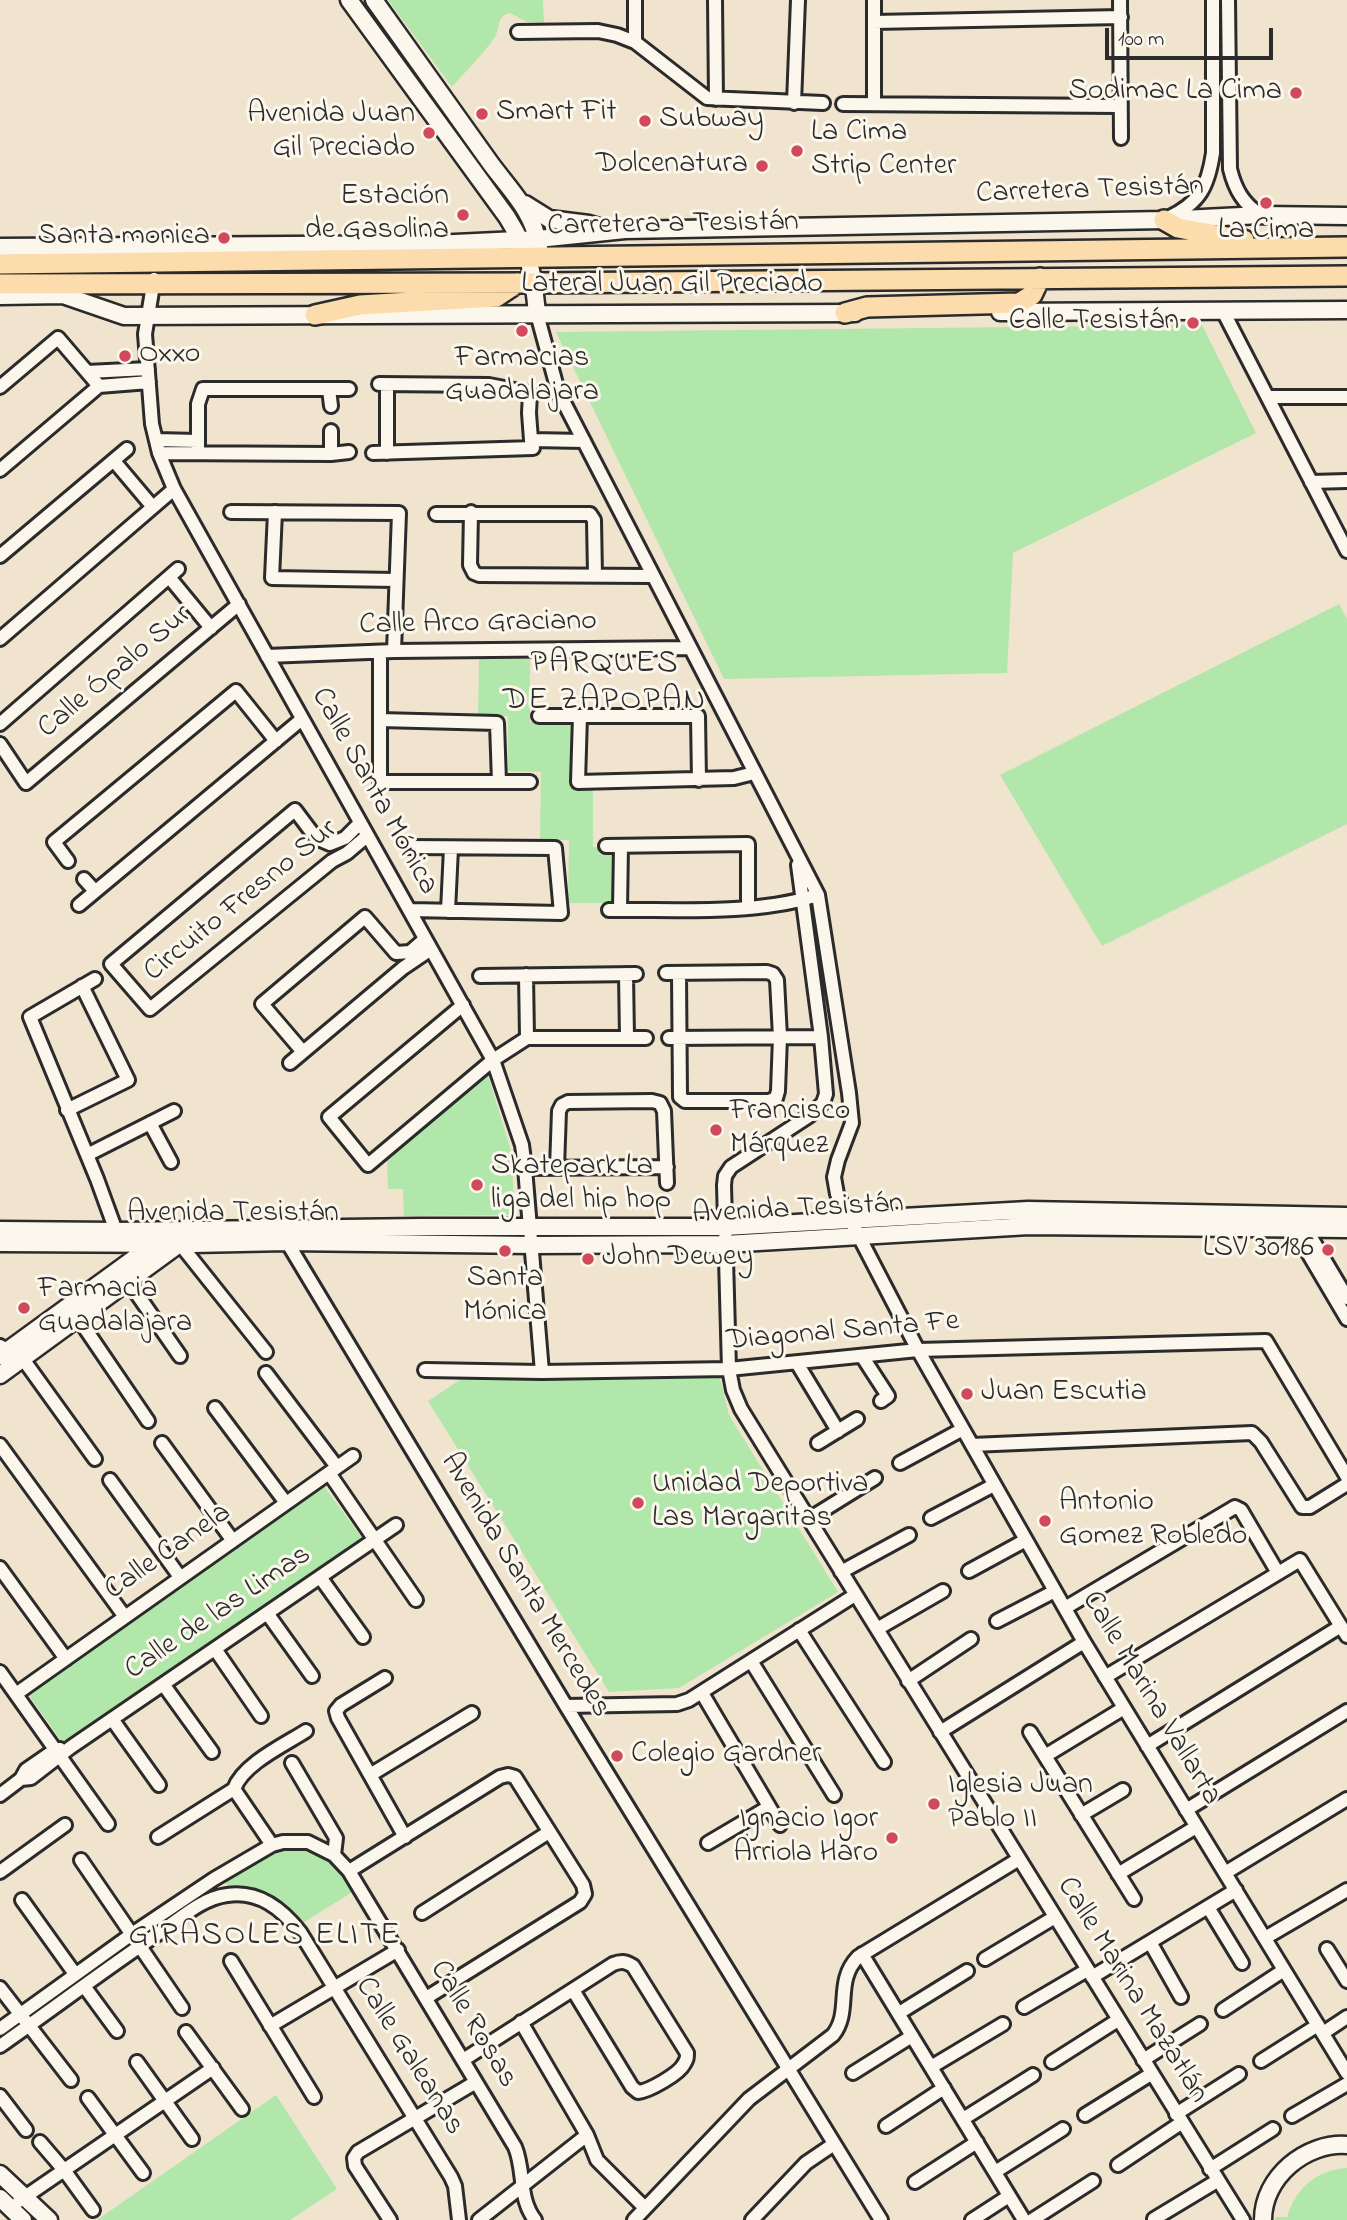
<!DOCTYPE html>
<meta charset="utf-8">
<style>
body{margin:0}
#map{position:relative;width:1347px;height:2220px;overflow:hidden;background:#f0e4ce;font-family:"Indie Flower",sans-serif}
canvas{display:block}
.scale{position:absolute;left:1105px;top:28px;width:168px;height:32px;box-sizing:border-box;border:4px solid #2b2b2b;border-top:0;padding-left:9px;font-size:21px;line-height:24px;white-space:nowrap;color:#2b2b2b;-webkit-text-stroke:5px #fbf7ec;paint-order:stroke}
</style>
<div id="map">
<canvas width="1347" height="2220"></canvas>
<div class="scale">100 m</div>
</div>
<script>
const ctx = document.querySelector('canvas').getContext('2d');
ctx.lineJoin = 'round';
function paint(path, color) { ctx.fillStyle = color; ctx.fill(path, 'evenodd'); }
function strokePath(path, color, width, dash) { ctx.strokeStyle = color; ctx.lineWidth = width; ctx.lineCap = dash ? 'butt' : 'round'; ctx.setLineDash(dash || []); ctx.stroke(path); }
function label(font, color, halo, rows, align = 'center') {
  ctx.font = font + ' "Indie Flower",sans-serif'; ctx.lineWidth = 6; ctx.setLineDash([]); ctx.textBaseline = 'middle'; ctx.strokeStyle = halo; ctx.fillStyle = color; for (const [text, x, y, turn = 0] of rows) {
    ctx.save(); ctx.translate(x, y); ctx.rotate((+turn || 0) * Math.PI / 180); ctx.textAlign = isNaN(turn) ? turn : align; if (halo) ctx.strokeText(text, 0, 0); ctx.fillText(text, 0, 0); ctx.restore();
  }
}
paint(new Path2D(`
 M388,0H543L544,23L527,22L510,13C497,16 500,25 496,35C493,43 460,78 452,87Z
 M1202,325L1256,433L1013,553L1007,673L724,679L556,332Z
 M1339,604L1347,619V824L1102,946L1000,775Z
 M479,658L530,659V722L571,723L572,789L593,790V847H599V854L615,853L612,903H568L569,840H540L541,772L508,771V716H478Z
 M487,1072L511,1151L515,1215L404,1216L403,1189H388L387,1155Z
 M719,1374L729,1415L838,1592L679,1688L609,1692L428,1401L466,1376Z
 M324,1486L362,1538L62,1742L28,1694Z
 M283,1846C290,1846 299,1845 306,1847C328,1851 343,1873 354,1891L298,1926L290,1916L234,1893L222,1879L273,1849Z
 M276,2095L337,2189L290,2220H97Z
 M1347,2168V2220H1275L1276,2217H1287C1296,2188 1316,2170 1347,2168Z`), '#b1e7aa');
const street = new Path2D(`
 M715,0L716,99
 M874,0V103
 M1120,0L1121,138
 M1228,0L1230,169C1235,189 1243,204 1261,215
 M874,22L1121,17
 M518,32L598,31L617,35L635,42L707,98L823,103
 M635,42V0
 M794,103L798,0
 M843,104L1120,106
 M1168,218C1200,203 1208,186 1213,153V0
 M154,279L145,334L152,424L159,453L174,489L493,1060L522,1145L525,1168L542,1372
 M1223,311L1347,551
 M537,314L558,391L818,895L849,1093L852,1123L838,1160L834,1177L837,1194L918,1350L1084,1642L1347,2073
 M87,372L148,369
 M379,384L489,385L530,393L529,413L531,440
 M0,387L58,338L99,386
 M329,389L331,406
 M1268,397H1347
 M331,431V454
 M156,440L198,441
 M198,451V404L203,389H349
 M159,453L331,454L349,452
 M373,453L533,448L531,440L584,441
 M387,453V385
 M114,461L152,506
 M0,470L99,386L149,382
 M1311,482L1347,481
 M231,512L399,513L394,651
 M275,512L272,578L396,580
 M471,512L470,565L474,573L479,575L652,576
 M436,514H590L594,520L595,575
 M0,556L127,449
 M169,577L211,628
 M0,639L174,489
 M380,652V782H530
 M267,656L394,651L690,648
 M539,716H698L699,780
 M580,716L578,782L734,778L754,773
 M380,720L497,723L499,782
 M0,724L178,569
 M0,744L26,783L239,604
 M360,823L345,838L330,844L316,838L295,810L111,964L150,1009L332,861L347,853L367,836
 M606,846L748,844V908
 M408,847L555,848L561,913L410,910
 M68,861L54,842L236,691L276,741
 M798,865L821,1037L826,1094L823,1103L809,1116L731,1167L725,1176L724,1185L729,1369L733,1390L741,1409L807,1516L1243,2220
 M84,879L95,891
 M79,905L302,719
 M609,910C673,909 750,915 811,897
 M620,910L621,846
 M448,911L451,848
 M666,973L767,972L773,974L777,980L780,1037L778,1091L776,1098L769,1101H685L680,1097L679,974
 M626,974L627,1038
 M526,975L527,1038
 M480,976L636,974
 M95,979L30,1017L97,1179L116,1231
 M463,1005L329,1117L368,1165L493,1060L527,1038H646
 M669,1038L821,1037
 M303,1052L262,1004L365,917L396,953L410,952L425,939
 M290,1063L403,968L431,949
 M67,1110L128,1080L82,986
 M150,1123L171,1162
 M87,1155L174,1111
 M525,1168L667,1167
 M557,1168L559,1111L562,1105L568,1102L652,1101L660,1103L664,1111L667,1183
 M1295,1221L1298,1236L1347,1319
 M1308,1221L1312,1239L1347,1298
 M284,1237L566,1706L881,2220
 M180,1244L266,1352
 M128,1281L180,1356
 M78,1318L148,1421
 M0,1346L23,1359L95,1459
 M862,1356L888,1396L881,1401
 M797,1363L838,1431
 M425,1370L542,1372L729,1369L918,1350L1266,1341L1347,1477
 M266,1373L337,1467
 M215,1408L286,1503
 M162,1443L233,1541
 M818,1443L857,1419
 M0,1445L125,1617
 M972,1445L1252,1433L1261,1442L1302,1507H1310L1347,1484
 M900,1463L963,1429
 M329,1473L416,1600
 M110,1480L180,1577
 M931,1518L994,1485
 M809,1519L875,1478
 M0,1568L66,1659
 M969,1571L1026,1540
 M841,1572L909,1535
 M320,1577L363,1637
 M1065,1608L1235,1507L1241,1510L1278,1573
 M267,1613L312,1676
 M997,1621L1055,1591
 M877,1629L943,1591
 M799,1630L884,1762
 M215,1649L261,1716
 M751,1661L834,1795
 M0,1672L108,1824
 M1105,1677L1300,1560L1347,1636
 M385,1678L341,1705L336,1711L338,1718L405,1837
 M908,1681L971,1639
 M163,1684L212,1752
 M702,1693L780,1825
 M16,1694L353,1456
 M566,1706L677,1704L689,1700L855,1595
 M112,1719L159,1785
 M940,1732L1084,1642
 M1030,1732L1134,1899
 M1147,1746L1341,1626
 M1045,1756L1124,1708
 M292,1763L336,1838L334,1855
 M370,1775L472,1713
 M21,1779L31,1778L71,1747L396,1525
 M234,1789L272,1845
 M0,1795L21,1779L26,1770L55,1750L60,1749
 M1186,1810L1347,1711
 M1081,1815L1123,1790
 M158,1837L234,1789C243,1764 284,1745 306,1731
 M708,1843L769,1807
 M81,1860L182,2008
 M349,1871L500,1777L508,1775L515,1777L583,1885L585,1894L580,1902L426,1998
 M0,1872L65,1825
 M1225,1873L1347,1799
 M1118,1874L1196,1827
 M22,1900L75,1974
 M1208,1907L1242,1963
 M422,1913L549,1832
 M1265,1938L1347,1890
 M1150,1942L1181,1997
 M1327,1949L1347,1981
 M862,1954L1024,2220
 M985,1959L1055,1917
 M231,1961L314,2097
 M1092,1977L1236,1890
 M84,1986L117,2031
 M0,1988L71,2080
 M1024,2007L1087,1970
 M1223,2010L1284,1970
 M899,2013L967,1971
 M521,2022L587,2135L597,2160L645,2208
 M270,2026L398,1950
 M0,2029L132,1934L214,1879L272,1845L283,1842H308L334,1855L349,1871L515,2147C525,2171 518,2198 535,2220
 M186,2032L242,2109
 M1323,2033L1347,2017
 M0,2046C54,2008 107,1968 162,1931C182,1917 203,1898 227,1895C259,1890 282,1909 300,1932L451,2177L455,2186L459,2220
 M463,2060L613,1964C621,1961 625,1961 633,1966L687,2053C687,2058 687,2059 684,2064C679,2074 649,2091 638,2092L632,2087L573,1990
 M1143,2060L1200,2024
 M1261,2061L1318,2025
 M137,2062L192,2139
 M1052,2062L1118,2020
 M931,2067L1003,2024
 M853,2073L912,2036
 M0,2096L26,2130
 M88,2098L143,2173
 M1176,2114L1239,2074
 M1085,2115L1151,2074
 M1292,2116L1347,2084
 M963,2119L1033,2075
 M886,2126L944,2088
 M40,2142L64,2170L93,2210
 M1118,2165L1181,2123
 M1210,2169L1273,2129
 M995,2172L1063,2129
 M915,2182L977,2142
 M19,2201L213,2068
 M1154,2219L1217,2181
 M390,2220L355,2166L354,2158L358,2152L476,2082
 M479,2220L587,2135
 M634,2220L749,2099L833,2035C852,2011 834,1982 858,1957L1019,1859
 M752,2220L806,2163L834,2144
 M972,2220L1009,2196
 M1032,2220L1093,2181`);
const secondary = new Path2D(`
 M349,0L507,217C530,254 533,270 537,314
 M374,0C413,55 452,109 491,164C511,191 533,211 539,247
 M525,204L549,219L589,224L606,229
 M0,247L434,244L538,239L625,230L1164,220L1261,215L1347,216
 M0,296L63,295L124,316L855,313
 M1000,312L1347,310
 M0,1230L116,1231L420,1227H724L1028,1210L1347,1216
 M0,1243L193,1244L287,1242L533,1245L725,1244L1029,1226L1347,1229
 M0,1356L154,1244
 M0,1375L182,1242
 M0,2174L49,2220
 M0,2198L23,2220
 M1263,2220C1263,2177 1306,2142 1347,2145`);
const primary = new Path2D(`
 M1164,220L1178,228L1244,240
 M0,264L1347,247
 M0,284L534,283L1347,276
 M845,313L867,307L1019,303L1032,295L1040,278
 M315,315L360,305L496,297L517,283`);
strokePath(street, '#2b2b2b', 18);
strokePath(secondary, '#2b2b2b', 21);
strokePath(primary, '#2b2b2b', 24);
strokePath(street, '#fbf7ec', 12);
strokePath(secondary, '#fbf7ec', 16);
strokePath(primary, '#fcdcac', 19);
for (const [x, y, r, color] of [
 [1296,93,7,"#d1495b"],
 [482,114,7,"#d1495b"],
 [645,121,7,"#d1495b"],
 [429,133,7,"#d1495b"],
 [797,151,7,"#d1495b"],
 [762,166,7,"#d1495b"],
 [1266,203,7,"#d1495b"],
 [463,215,7,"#d1495b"],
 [224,238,7,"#d1495b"],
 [1193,323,7,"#d1495b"],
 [522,331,7,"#d1495b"],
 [125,356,7,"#d1495b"],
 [716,1130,7,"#d1495b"],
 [477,1185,7,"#d1495b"],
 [1328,1250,7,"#d1495b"],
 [505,1251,7,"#d1495b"],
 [588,1259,7,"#d1495b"],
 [24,1308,7,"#d1495b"],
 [967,1394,7,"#d1495b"],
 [638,1503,7,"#d1495b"],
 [1045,1521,7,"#d1495b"],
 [617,1756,7,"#d1495b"],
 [934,1804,7,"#d1495b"],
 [892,1838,7,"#d1495b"]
]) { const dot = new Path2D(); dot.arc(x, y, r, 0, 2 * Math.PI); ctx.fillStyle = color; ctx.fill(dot); strokePath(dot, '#fbf7ec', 2.5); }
label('30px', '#2b2b2b', '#fbf7ec', [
 ["Sodimac La Cima",1282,93,"right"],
 ["Smart Fit",496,114],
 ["Avenida Juan",415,116,"right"],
 ["Gil Preciado",415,150,"right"],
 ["Subway",659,121],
 ["La Cima",811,134],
 ["Strip Center",811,168],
 ["Dolcenatura",748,166,"right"],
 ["Estación",449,198,"right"],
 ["de Gasolina",449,232,"right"],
 ["La Cima",1266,232,"center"],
 ["Santa monica",210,238,"right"],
 ["Calle Tesistán",1179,323,"right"],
 ["Oxxo",139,356],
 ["Farmacias",522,360,"center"],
 ["Guadalajara",522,394,"center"],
 ["Francisco",730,1113],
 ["Márquez",730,1147],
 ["Skatepark La",491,1168],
 ["liga del hip hop",491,1202],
 ["LSV 30186",1314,1250,"right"],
 ["John Dewey",602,1259],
 ["Santa",505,1280,"center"],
 ["Mónica",505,1314,"center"],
 ["Farmacia",38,1291],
 ["Guadalajara",38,1325],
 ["Juan Escutia",981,1394],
 ["Unidad Deportiva",652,1486],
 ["Las Margaritas",652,1520],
 ["Antonio",1059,1504],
 ["Gomez Robledo",1059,1538],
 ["Colegio Gardner",631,1756],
 ["Iglesia Juan",948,1787],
 ["Pablo II",948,1821],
 ["Ignacio Igor",878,1821,"right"],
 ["Arriola Haro",878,1855,"right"]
], 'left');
label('30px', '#2b2b2b', '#fbf7ec', [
 ["Carretera Tesistán",1090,192,-2],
 ["Carretera a Tesistán",673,226,-1],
 ["Lateral Juan Gil Preciado",672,286],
 ["Calle Arco Graciano",478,625,-1],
 ["Calle Ópalo Sur",116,673,-40],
 ["Calle Santa Mónica",373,792,61],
 ["Circuito Fresno Sur",242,902,-39],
 ["Avenida Tesistán",798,1211,-3],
 ["Avenida Tesistán",233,1215],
 ["Diagonal Santa Fe",843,1333,-5],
 ["Calle Canela",169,1553,-35],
 ["Avenida Santa Mercedes",524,1586,59],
 ["Calle de las Limas",219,1614,-34],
 ["Calle Marina Vallarta",1150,1699,59],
 ["Calle Marina Mazatlán",1131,1991,58],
 ["Calle Rosas",472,2025,59],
 ["Calle Galeanas",408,2057,58]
]);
ctx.letterSpacing = '2px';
label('32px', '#2b2b2b', '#fbf7ec', [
 ["PARQUES",605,666],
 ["DE ZAPOPAN",605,703],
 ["GIRASOLES ELITE",265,1938]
]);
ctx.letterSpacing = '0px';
</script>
